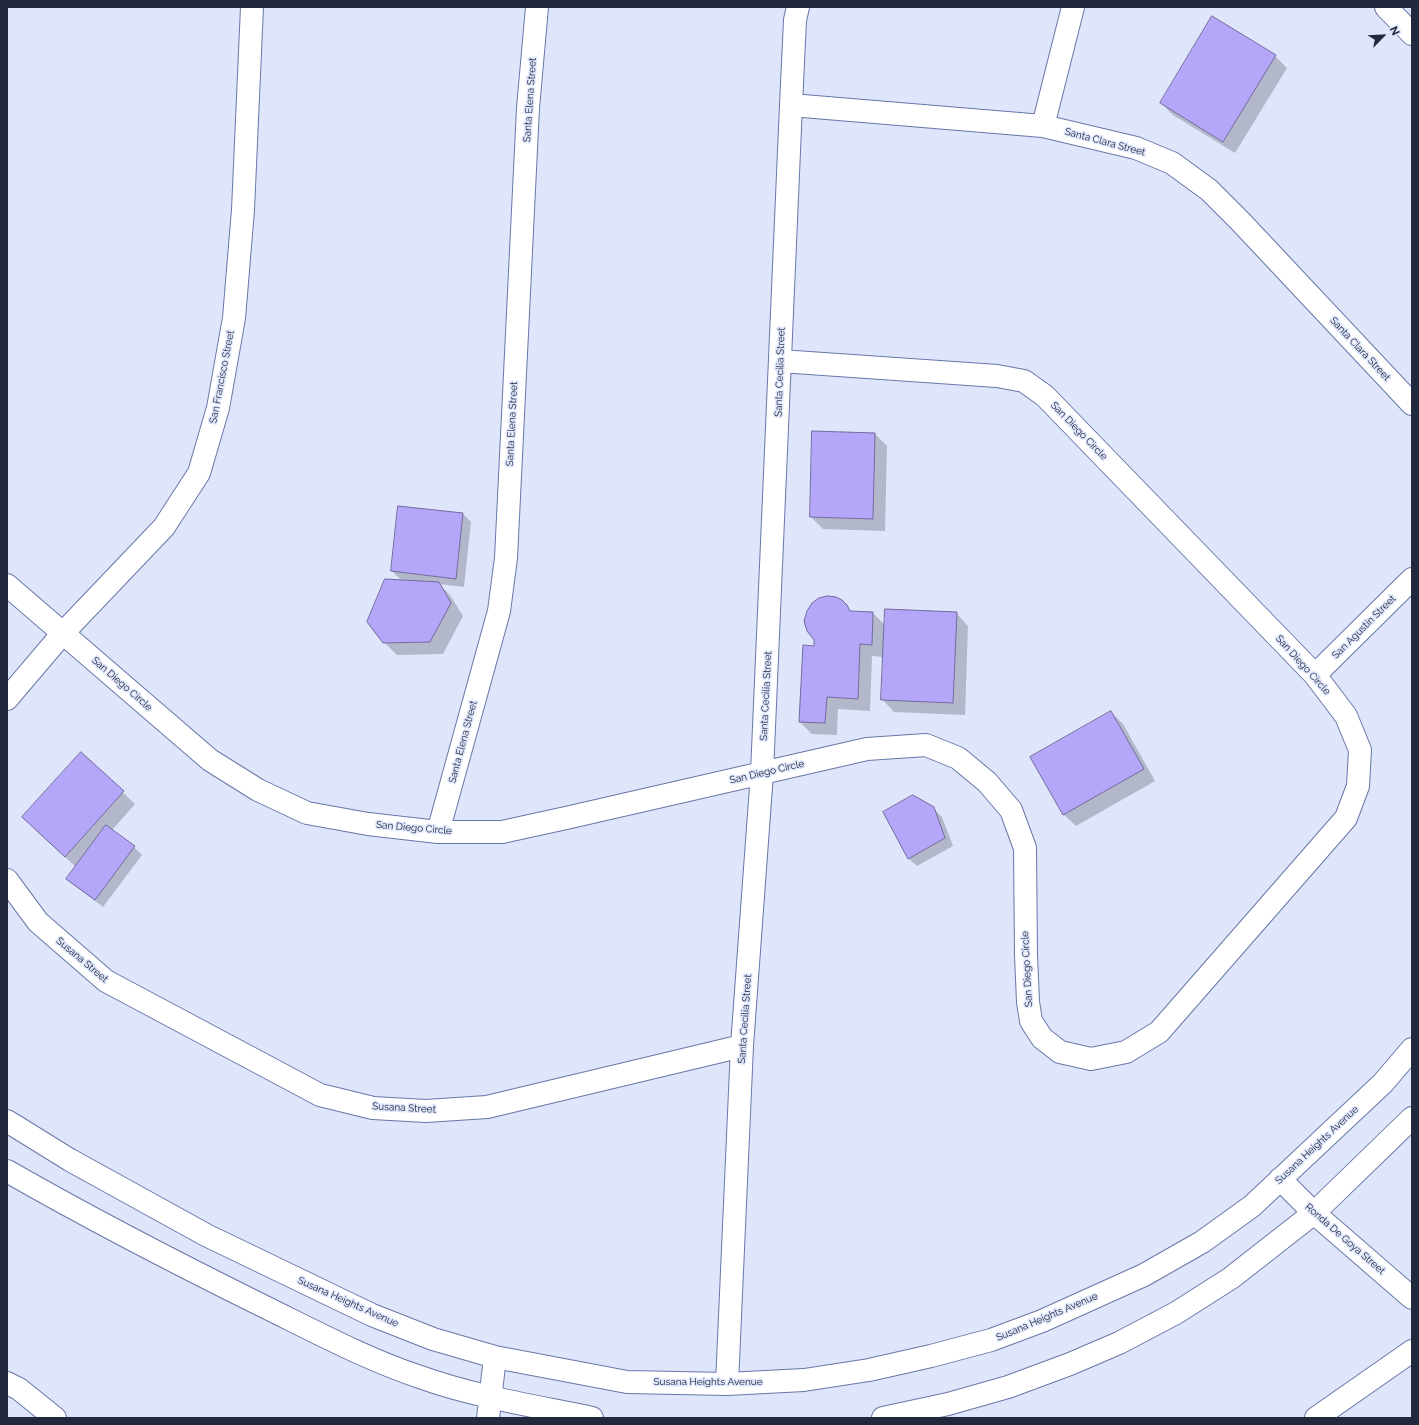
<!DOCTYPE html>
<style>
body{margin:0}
#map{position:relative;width:1419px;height:1425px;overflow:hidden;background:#dfe6fc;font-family:Raleway,sans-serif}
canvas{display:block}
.frame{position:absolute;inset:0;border:8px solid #22293d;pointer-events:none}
.north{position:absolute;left:1363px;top:16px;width:40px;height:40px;-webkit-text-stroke:3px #dfe6fc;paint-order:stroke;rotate:66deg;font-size:11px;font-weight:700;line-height:16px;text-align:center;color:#22293d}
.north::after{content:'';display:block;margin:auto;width:14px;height:18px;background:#22293d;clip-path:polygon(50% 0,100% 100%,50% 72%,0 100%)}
</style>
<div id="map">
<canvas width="1419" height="1425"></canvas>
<div class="frame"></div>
<div class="north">N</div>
</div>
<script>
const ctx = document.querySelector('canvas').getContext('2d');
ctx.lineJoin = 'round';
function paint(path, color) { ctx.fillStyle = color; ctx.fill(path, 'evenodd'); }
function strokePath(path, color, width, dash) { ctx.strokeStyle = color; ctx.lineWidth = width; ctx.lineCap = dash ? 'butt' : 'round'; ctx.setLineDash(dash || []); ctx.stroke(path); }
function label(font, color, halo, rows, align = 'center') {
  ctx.font = font + ' Raleway,sans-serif'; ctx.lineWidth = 3; ctx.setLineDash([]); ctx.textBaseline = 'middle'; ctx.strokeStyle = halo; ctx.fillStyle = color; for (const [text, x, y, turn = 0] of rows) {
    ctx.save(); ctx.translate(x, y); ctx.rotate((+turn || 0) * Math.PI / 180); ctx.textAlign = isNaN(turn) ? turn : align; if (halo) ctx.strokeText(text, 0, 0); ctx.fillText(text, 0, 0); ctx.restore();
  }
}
paint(new Path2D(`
 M1275,56L1287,68L1235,153L1173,115L1161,103Z
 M875,434L887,446L885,531L823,529L811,517Z
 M399,507L463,514L471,522L464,587L439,584L450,595L463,616L443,654L397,655L384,642L406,581V580L400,579L392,571Z
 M842,601L852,612L873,613L885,625L956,613L968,626L965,715L894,712L882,699L884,657L872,656L870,711L838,709L837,735L812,734L800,722L815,647Z
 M1111,712L1123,724L1155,781L1076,826L1063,814Z
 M81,753L135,804L112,830L134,847L142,855L103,907L75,886L67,878L76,867L35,830Z
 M933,808L942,817L953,846L917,866L909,859Z`), '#0003');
const building = new Path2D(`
 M1212,16L1276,55L1223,142L1160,103Z
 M812,431L875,433L873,519L810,517Z
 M398,506L463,513L456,579L391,571Z
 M385,579L439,582L451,603L430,642L383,643L367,622Z
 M828,596L836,597L842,600L847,605L850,611L873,612L872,645L860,644L858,699L827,697L825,723L799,722L803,645L814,646V640L807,631L804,621L807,611L812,603L819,598Z
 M885,609L957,612L953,703L881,700Z
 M1111,711L1144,769L1063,815L1030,757Z
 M81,752L124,791L65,857L22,817Z
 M913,795L934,807L945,838L908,859L883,812Z
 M106,825L135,846L95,900L66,879Z`);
paint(building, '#b4a7f9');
strokePath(building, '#726a9d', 1);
const minor = new Path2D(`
 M1386,7L1412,34
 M791,105L1043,126L1136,148L1172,163L1209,190L1240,221L1412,404
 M1043,126L1073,7
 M7,585L210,760L258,790L307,813L368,824L438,832H502L566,818L867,749L926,745L958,758L987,782L1011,810L1025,848L1026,955L1028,1002L1031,1021L1042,1038L1060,1052L1091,1059L1126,1052L1159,1032L1346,818L1358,786L1360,750L1346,716L1315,675L1045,396L1024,381L997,376L780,361
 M1315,675L1412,579
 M7,699L63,633L164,527L199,473L218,408L234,318L243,210L252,7
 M438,832L499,611L506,558L528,108L537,7
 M7,880L38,922L106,981L320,1095L373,1108L426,1111L487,1107L742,1046
 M7,1121L70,1160L206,1235L372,1315L433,1339L495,1357L627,1382L727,1384L804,1380L869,1370L931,1356L991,1340L1042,1321L1144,1275L1202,1242L1252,1206L1383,1083L1412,1049
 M7,1171C91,1219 176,1263 263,1306C314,1331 366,1359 420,1377C476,1397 535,1406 592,1418
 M1280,1179L1314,1213L1412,1298
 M7,1383L19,1389L55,1418
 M727,1384L742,1046L762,773L791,105L795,20L798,7
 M488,1418L495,1357
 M883,1418L948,1404L1008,1387L1070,1364L1119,1343L1176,1313L1231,1278L1314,1213L1412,1118
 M1316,1418L1412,1351`);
strokePath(minor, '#6877a8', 24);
strokePath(minor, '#fff', 22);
label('10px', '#22293d', '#dfe6fc', [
 ["Santa Elena Street",530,100,-86],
 ["Santa Clara Street",1105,142,15],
 ["Santa Clara Street",1360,349,47],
 ["Santa Cecilia Street",780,372,-88],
 ["San Francisco Street",222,377,-79],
 ["Santa Elena Street",512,424,-87],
 ["San Diego Circle",1079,431,46],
 ["San Agustin Street",1364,627,-45],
 ["San Diego Circle",1303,665,48],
 ["San Diego Circle",122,684,41],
 ["Santa Cecilia Street",766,696,-87],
 ["Santa Elena Street",463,742,-75],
 ["San Diego Circle",767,772,-13],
 ["San Diego Circle",414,828,5],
 ["Susana Street",82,960,40],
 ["San Diego Circle",1027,969,-93],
 ["Santa Cecilia Street",745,1019,-86],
 ["Susana Street",404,1108,3],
 ["Susana Heights Avenue",1317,1145,-43],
 ["Ronda De Goya Street",1345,1239,41],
 ["Susana Heights Avenue",348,1302,24],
 ["Susana Heights Avenue",1047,1317,-23],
 ["Susana Heights Avenue",708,1382]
]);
</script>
